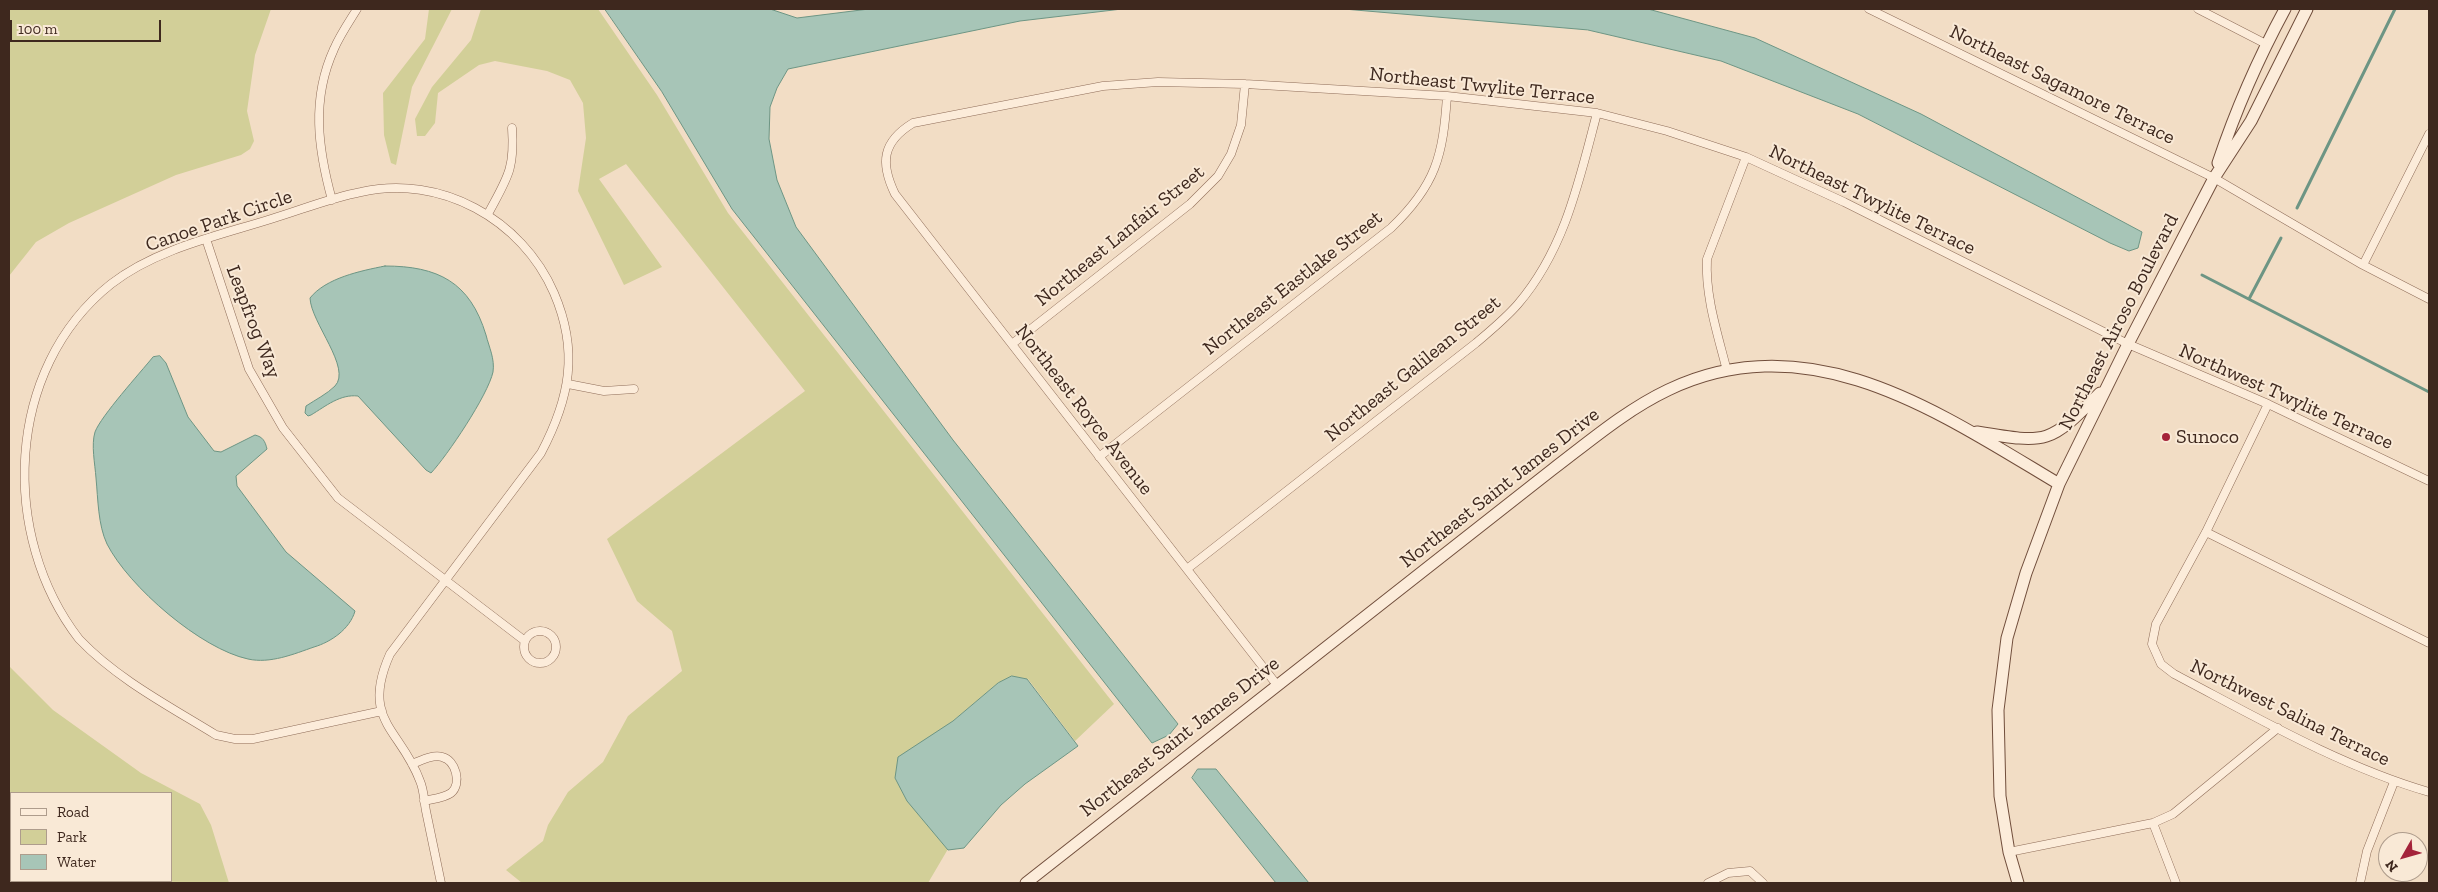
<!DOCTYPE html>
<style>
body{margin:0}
#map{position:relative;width:2438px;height:892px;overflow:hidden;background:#f2ddc5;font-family:"Zilla Slab",serif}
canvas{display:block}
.frame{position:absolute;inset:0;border:10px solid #3e281e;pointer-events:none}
.legend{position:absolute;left:10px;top:792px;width:162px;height:90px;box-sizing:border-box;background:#f9e9d6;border:1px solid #ae9c8c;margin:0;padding:6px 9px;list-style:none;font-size:15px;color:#3e281e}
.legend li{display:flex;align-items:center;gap:10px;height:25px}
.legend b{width:25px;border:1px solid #ae9c8c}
.north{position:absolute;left:2378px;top:832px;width:50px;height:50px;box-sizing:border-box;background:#f9e9d6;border:1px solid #ae9c8c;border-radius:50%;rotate:232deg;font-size:14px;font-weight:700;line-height:20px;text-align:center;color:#3e281e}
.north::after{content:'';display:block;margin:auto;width:18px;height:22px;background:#a4233a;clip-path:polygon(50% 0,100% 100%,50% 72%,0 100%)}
.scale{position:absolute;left:10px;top:20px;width:151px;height:22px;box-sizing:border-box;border:2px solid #3e281e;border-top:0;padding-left:6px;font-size:15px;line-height:18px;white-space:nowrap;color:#3e281e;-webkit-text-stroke:4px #f9e9d6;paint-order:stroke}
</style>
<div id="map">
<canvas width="2438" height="892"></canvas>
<div class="frame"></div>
<ul class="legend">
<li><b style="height:6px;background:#fcecda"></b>Road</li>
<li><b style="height:14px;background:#d2cf98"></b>Park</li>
<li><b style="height:14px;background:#a7c5b7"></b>Water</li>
</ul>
<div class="north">N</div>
<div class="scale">100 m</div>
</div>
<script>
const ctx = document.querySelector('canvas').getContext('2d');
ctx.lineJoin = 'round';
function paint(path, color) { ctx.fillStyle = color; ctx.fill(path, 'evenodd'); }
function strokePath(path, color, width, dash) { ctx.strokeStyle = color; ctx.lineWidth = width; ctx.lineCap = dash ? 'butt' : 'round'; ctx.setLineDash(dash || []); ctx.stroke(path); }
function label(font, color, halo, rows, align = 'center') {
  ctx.font = font + ' "Zilla Slab",serif'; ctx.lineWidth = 4; ctx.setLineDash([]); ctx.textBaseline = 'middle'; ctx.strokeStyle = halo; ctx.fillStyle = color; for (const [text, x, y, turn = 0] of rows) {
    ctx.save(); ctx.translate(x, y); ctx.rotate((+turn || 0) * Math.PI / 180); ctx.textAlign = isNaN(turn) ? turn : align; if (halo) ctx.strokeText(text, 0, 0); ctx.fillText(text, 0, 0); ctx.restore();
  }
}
paint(new Path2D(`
 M9,9H271L255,55L247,111L254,141L250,149L241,155L176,175L69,223L36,242L9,276Z
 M429,9H452L412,87L396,165L391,163L384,135L383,93L425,39Z
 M481,9H598L657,95L728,213L1114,704L1075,741L1028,679L998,683L953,721L895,778L907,800L948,849L928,883H522L506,870L543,841L548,825L568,792L603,762L628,716L682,671L672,631L637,601L607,539L805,391L626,164L599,179L662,267L624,285L578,191L586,138L583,103L570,80L547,71L495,61L479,65L438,93L435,123L425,136H417L415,119L432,87L471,40Z
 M9,666L53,710L141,773L200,804L211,825L229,883H9ZM11,793H171V881H11Z`), '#d2cf98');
const water = new Path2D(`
 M605,9H770L797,18L869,9H1122L1020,21L788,69L777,88L770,107L769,139L777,180L796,227L953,440L1178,724L1169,735L1152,743L732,209L662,92Z
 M1344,9H1648L1755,38L1921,114L2142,232L2138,248L2129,251L2110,243L1858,114L1721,61L1588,30Z
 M385,266C438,266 470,282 486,335C489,347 495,359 493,372C488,395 447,456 431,473L426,470L358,396C340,394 326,406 311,415L308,416L305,413L306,406C315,400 327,394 335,386C352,368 311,323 310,298C326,278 360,271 385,266Z
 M160,356L166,363L188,417L214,451L221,452L255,435C263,437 265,441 267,449L236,476L237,486L286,552L355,611C350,629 331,642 314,647C294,654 270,664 248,659C201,649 129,587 107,544C98,525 98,499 96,478C95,464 91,445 95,432C101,416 140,373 153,357Z
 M1012,676L1027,679L1078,746L1025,784L1001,805L964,848L948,850L907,801L895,778L898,757L953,721L998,683Z
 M1198,769H1216L1309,883H1276L1192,778Z`);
paint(water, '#a7c5b7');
strokePath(water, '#6d9584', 1);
strokePath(new Path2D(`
 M2297,208L2395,9
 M2202,275L2429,392
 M2249,299L2281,238`), '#6d9584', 3);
const street = new Path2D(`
 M1869,9L2214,178L2363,265L2429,299
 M2198,9L2266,44
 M332,200C318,149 311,99 334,49C340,35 349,22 357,9
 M488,214C507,178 515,170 512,128
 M206,239L249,369L283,428L338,498L525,641
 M2363,265L2429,134
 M1012,344L1190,204L1218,176L1231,154L1241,125L1245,84
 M1727,371C1718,335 1705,297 1707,259L1746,157
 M568,384L604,391L634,389
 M2268,404L2206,532L2156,624L2152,644L2161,664L2174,674C2256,717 2340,766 2429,792
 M1099,457L1391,228C1436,185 1443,156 1447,96
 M2206,532L2429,643
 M1187,569L1476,343C1490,331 1505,319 1518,304C1565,249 1579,181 1597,113
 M524 647a16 16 0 1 1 32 0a16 16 0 1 1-32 0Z
 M1277,685L895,194C880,163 882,142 913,123L1103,86L1158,82L1245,84L1447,96L1597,113L1667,131L1746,157L1844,202L2128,344L2268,404L2429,481
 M382,711L253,739H235L216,735C169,706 117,679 79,639C0,537 4,369 111,284C156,249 217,236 271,219C301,210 330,198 361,192C440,174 522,219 554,293C579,351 570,398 541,453L390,654C360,721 401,729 420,781C424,790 424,801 426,811C431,835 436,859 441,883
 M412,764C420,761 433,754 442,757C456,760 462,784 451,793C444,798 432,799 424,801
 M2153,823L2176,883
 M2009,852L2153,823L2173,814L2278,728
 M1708,883L1728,873L1750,871L1763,883
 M2360,883L2367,851L2394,782`);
const secondary = new Path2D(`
 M2218,163C2236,109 2258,59 2285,9
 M1977,432C2049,444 2049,444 2100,393
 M1026,883L1553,469C1590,441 1626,410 1668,390C1810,322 1940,413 2059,484
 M2018,883L2009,852L2000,796L1998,710L2007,638L2026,573L2059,484L2128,344L2214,178L2251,121L2307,9`);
strokePath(street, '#8f6d59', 9);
strokePath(secondary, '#714e3c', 13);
strokePath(street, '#fcecda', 8);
strokePath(secondary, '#fcecda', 11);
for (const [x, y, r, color] of [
 [2166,437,5,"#a4233a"]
]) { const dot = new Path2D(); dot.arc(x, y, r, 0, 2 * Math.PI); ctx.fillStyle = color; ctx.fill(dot); strokePath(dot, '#f9e9d6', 2); }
label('20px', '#3e281e', '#f9e9d6', [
 ["Northeast Sagamore Terrace",2062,85,26],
 ["Northeast Twylite Terrace",1482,86,6],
 ["Northeast Twylite Terrace",1872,200,26],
 ["Canoe Park Circle",219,221,-19],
 ["Northeast Lanfair Street",1120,236,-39],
 ["Northeast Eastlake Street",1293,283,-38],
 ["Leapfrog Way",253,322,69],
 ["Northeast Airoso Boulevard",2119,322,-63],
 ["Northeast Galilean Street",1413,369,-39],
 ["Northwest Twylite Terrace",2286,397,24],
 ["Northeast Royce Avenue",1084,410,52],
 ["Northeast Saint James Drive",1500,488,-38],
 ["Northwest Salina Terrace",2290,713,26],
 ["Northeast Saint James Drive",1180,737,-38]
]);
label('20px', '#3e281e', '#f9e9d6', [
 ["Sunoco",2176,437]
], 'left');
</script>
